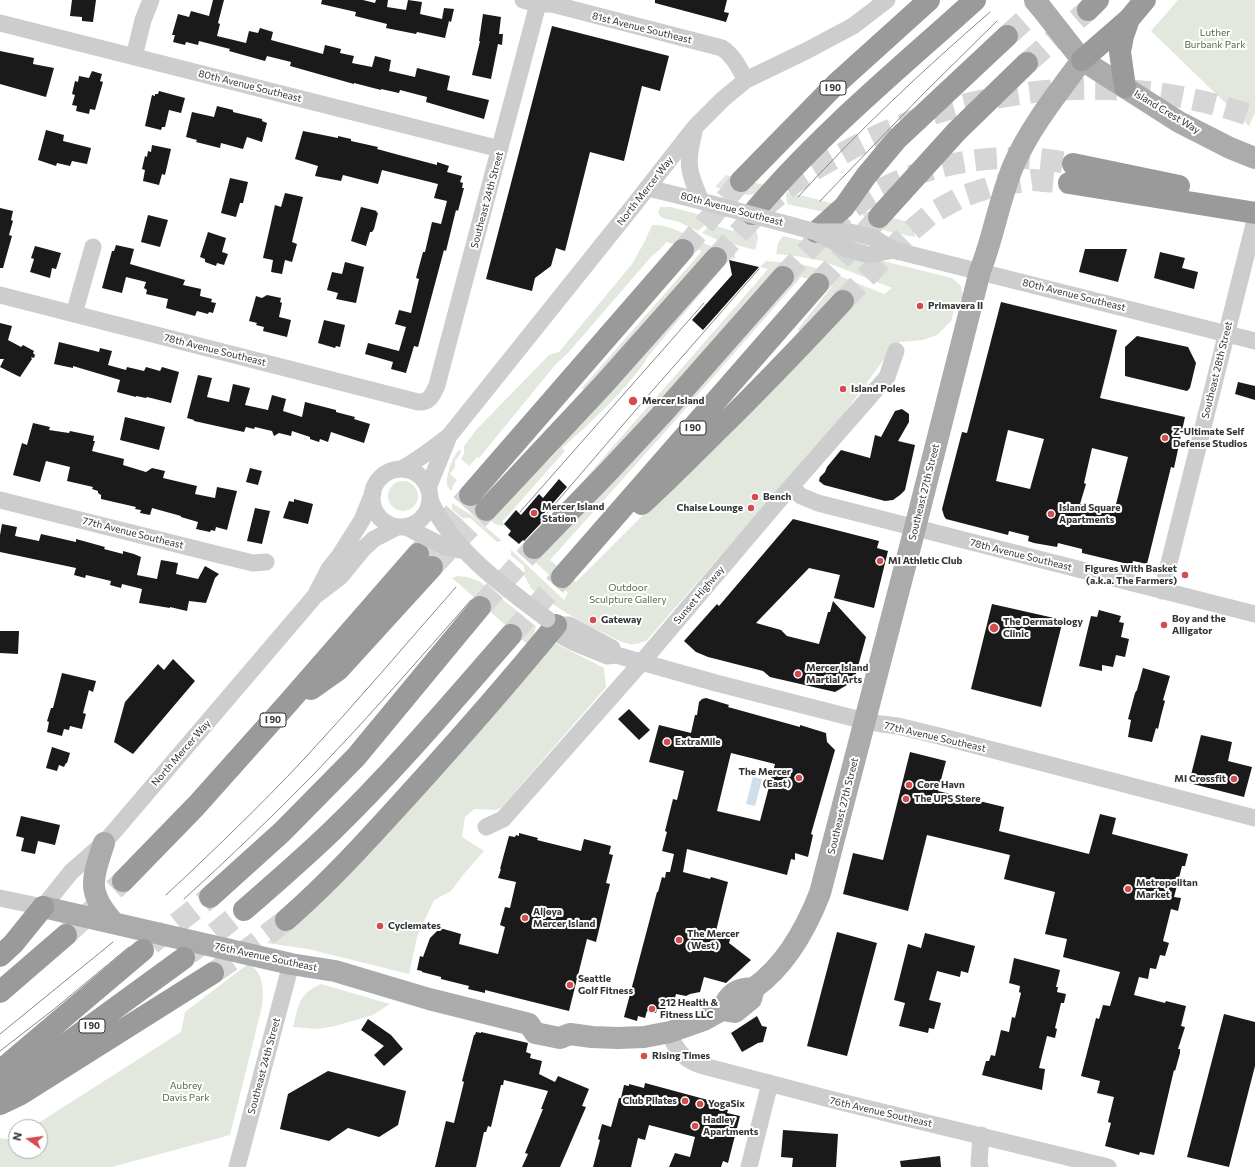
<!DOCTYPE html>
<style>
body{margin:0}
#map{position:relative;width:1255px;height:1167px;overflow:hidden;background:#fff;font-family:Commissioner,sans-serif}
canvas{display:block}
.north{position:absolute;left:8px;top:1119px;width:40px;height:40px;box-sizing:border-box;background:#fff;border:1px solid #adadad;border-radius:50%;rotate:284deg;font-size:11px;font-weight:700;line-height:16px;text-align:center;color:#333}
.north::after{content:'';display:block;margin:auto;width:14px;height:18px;background:#d44b50;clip-path:polygon(50% 0,100% 100%,50% 72%,0 100%)}
</style>
<div id="map">
<canvas width="1255" height="1167"></canvas>
<div class="north">N</div>
</div>
<script>
const ctx = document.querySelector('canvas').getContext('2d');
ctx.lineJoin = 'round';
function paint(path, color) { ctx.fillStyle = color; ctx.fill(path, 'evenodd'); }
function strokePath(path, color, width, dash) { ctx.strokeStyle = color; ctx.lineWidth = width; ctx.lineCap = dash ? 'butt' : 'round'; ctx.setLineDash(dash || []); ctx.stroke(path); }
function label(font, color, halo, rows, align = 'center') {
  ctx.font = font + ' Commissioner,sans-serif'; ctx.lineWidth = 4; ctx.setLineDash([]); ctx.textBaseline = 'middle'; ctx.strokeStyle = halo; ctx.fillStyle = color; for (const [text, x, y, turn = 0] of rows) {
    ctx.save(); ctx.translate(x, y); ctx.rotate((+turn || 0) * Math.PI / 180); ctx.textAlign = isNaN(turn) ? turn : align; if (halo) ctx.strokeText(text, 0, 0); ctx.fillText(text, 0, 0); ctx.restore();
  }
}
paint(new Path2D(`
 M1178,0H1255V113L1249,126L1151,31Z
 M726,175L768,186L761,193L748,195L715,187Z
 M787,192L840,205L828,211H819L791,205L787,204L786,195Z
 M660,207H671L716,219L717,222L706,224L698,231L679,222L662,218L658,213Z
 M861,210L913,223L915,237C897,233 867,231 861,210Z
 M652,225C668,223 695,240 711,246C718,249 727,251 735,253V259L728,258L729,260L645,360L646,361C622,393 592,422 562,448L565,451L502,522L504,524L503,526L495,524L489,519L557,451L558,445L727,258L711,253L585,391L582,388L702,251L666,242C663,248 656,252 651,257L568,353L556,364L479,458L477,457L469,466L461,459L464,454V446L477,429L549,355L559,352L632,264L645,241Z
 M717,225L719,227L733,231L739,225L756,229L758,238L755,250L718,240L702,233L708,227Z
 M783,236L952,278L961,286L963,296L954,311L951,321L937,335L923,340L900,342L882,362L833,429L769,500L647,640C641,643 635,645 629,644C621,642 613,638 606,634C578,622 553,605 529,587L530,586L525,577L524,566L512,556H511V550L564,600L568,593L529,556L693,369L549,521C621,436 695,354 768,269L760,267L766,261L800,264L825,270L884,294L892,288L823,261L796,256L776,254L778,243ZM801,277L833,285L798,329L799,332L680,478L576,582L550,560L665,432Z
 M460,449L461,453L455,461V467L450,474L457,480L452,487L453,488L451,491L447,486C446,475 452,456 460,449Z
 M388 496a15 15 0 1 1 30 0a15 15 0 1 1-30 0Z
 M452,503L473,516L502,541L497,542L470,518H462L452,509Z
 M457,576L467,577L479,581L536,626L533,639L528,645L452,578Z
 M553,642L604,668L606,687L501,808L495,810L474,809L465,817L462,837L484,851L463,875L451,891L434,900L417,937L409,974L308,949L267,943Z
 M248,964C264,972 264,991 262,1006L230,1135L112,1167H0V1138L11,1140L16,1138V1151H40V1127H32L181,1032L185,1012Z
 M321,984L390,1004L373,1015L335,1026L317,1029L293,1027C299,1005 298,994 321,984Z`), '#e2e8dd');
paint(new Path2D(`
 M753,777L762,779L755,806L746,804Z`), '#cfdee9');
paint(new Path2D(`
 M72,0H96L93,22L82,21V17L70,16Z
 M213,0H224L218,23L220,24L217,36L246,43L249,31L258,33L260,28L273,32L271,40L323,54L325,45L341,49L340,53L354,56L352,63L372,67L375,56L391,60L389,71L415,77L417,68L450,76L447,90L489,100L484,119L426,102L427,97L400,90L399,93L381,89V90L354,83V84L290,66L291,62L267,56L265,61L229,51L230,49L199,41L198,45L186,42L185,45L173,42L175,35H172L178,14L189,17L191,11L209,16Z
 M322,0H363L375,3L376,0H388L387,7L406,10L408,0L422,2L420,14L442,19L444,8L454,9L451,22L449,21L445,38L417,32L416,34L386,28L387,24L355,16L356,12L321,4Z
 M655,0H727L724,12L729,13L726,22L655,3Z
 M483,14L501,17L499,34H503L502,45L498,44L491,79L472,75L480,41H479Z
 M552,26L669,56L660,91L642,86L624,161L590,152L565,251L556,248L551,266L535,278L532,291L486,279Z
 M0,51L34,58L33,64L54,68L46,97L0,84Z
 M92,71L102,74L100,81L103,82L95,110L90,109L89,114L76,111L77,106L72,105L75,95L72,94L75,81L78,82L79,76L89,78Z
 M159,91L185,98L181,113L169,110L165,127H162L161,130L145,126L152,95L155,96V94H158Z
 M217,106L233,110V112L262,119V121L267,123L262,142L247,137L243,149L221,143L220,148L196,142L197,140L186,137L192,112L214,117Z
 M46,130L64,135L63,141L91,148L87,164L72,161L70,166L57,163L56,166L38,160Z
 M303,131L338,138V136L351,139V141L378,147L377,149L399,155L437,165V162L449,166L447,172L462,176L460,182L463,183L462,188H464L458,211L456,210L446,251L444,250L418,347L414,346L406,373L391,369L393,362L365,354L368,343L399,351L406,327L395,324L399,310L411,313L419,279L416,278L423,252H425L432,222L441,224L447,201L434,198L438,184L382,170L378,184L343,175L341,181L315,176L318,166L295,159Z
 M152,145L171,149L165,175L162,174L159,185L143,181L145,170L142,169L145,156L147,157L148,151L151,152Z
 M230,178L248,182L243,203H240L236,217L221,213Z
 M285,193L303,197L292,242L297,244L292,262L285,260L282,274L271,272L273,260L263,258L275,205L281,207Z
 M361,207L377,211L376,212L378,213L374,229L372,232H370L366,246L351,241Z
 M0,208L13,211L11,220L13,221L9,235L12,236L3,268H0Z
 M148,215L168,220L160,247L141,242Z
 M208,232L226,238L222,252L228,254L224,265L217,263L216,266L205,262V259L200,257Z
 M116,245L134,249L130,264L185,280L183,285L201,289L200,296L212,299L211,302L216,303L213,313L209,312L208,314L197,311L195,316L166,308L168,299L146,294L147,290L144,288L146,282L126,277L122,293L102,288L112,251H114Z
 M35,246L61,253L56,269L52,268L50,278L30,272L34,259L31,258Z
 M1085,249H1127L1118,282L1079,272Z
 M1160,252L1185,258L1182,268L1198,272L1194,289L1154,278Z
 M729,260L759,267L703,330L692,320L732,275Z
 M345,262L364,267L356,303L336,299L338,293L327,290L332,272L342,274Z
 M267,295L281,298L280,302L282,303L279,317L291,320L287,337L263,331L264,327L256,325L257,323L249,321L256,296L262,298Z
 M1001,302L1117,330L1100,398L1185,417L1174,468L1171,467L1147,564L1133,561L1132,565L1082,553V549L1058,543L1057,547L1034,543L1028,541L1029,536L1009,531L1008,535L946,519L944,516L942,509L962,432L967,433ZM1008,430L1044,439L1030,489L996,481ZM1092,448L1128,457L1114,512L1080,504L1086,484L1084,483Z
 M324,320L345,325L340,347L336,346L335,348L318,343Z
 M0,323L12,326L8,340L21,347L23,345L34,351L33,353L35,355L34,358L31,357L32,359L20,377L0,367L4,359H0Z
 M1137,336L1188,347L1196,363L1190,388L1187,391L1125,376V347Z
 M59,342L99,352L100,348L112,351L108,365L126,370L127,367L144,371L146,367L160,371L162,367L179,372L171,403L147,397L146,398L136,396V397L117,392L120,380L73,366V368L54,364Z
 M198,375L212,378L207,397L229,402L233,384L250,388L245,405L268,410L272,395L286,399L283,411L302,417L305,402L336,410V412L355,417L354,419L370,424L364,443L331,432L328,442L320,439L319,442L310,439V437L292,431L291,436L279,433L274,436L272,431L255,427L254,429L246,427L244,432L194,421V420L187,418Z
 M1238,382L1255,386V400L1235,394Z
 M902,409L909,414V422L898,441L915,445L905,490L900,495L893,500L885,501L824,485L819,481L820,477L825,472L827,467L841,450L870,458L875,435L881,437L895,411Z
 M125,417L165,427L159,450L120,440Z
 M33,423L50,427L49,430L69,433L70,431L94,436L93,441H95L92,451L124,459L123,465L146,472L152,468L165,471L163,478L197,486L195,494L215,498L217,487L237,491L227,530L216,527L215,531L211,530L210,532L196,529L198,522L181,517V516L152,508L150,515L140,513L141,510L135,509L136,507L101,499V495L98,493V491L92,489L93,487L67,481L70,467L46,461L40,482L13,475L22,443L27,445Z
 M250,468L262,471L258,485L246,482Z
 M559,479L567,487L540,518L543,521L524,541L523,540L519,544L508,535L511,531L504,524L516,510L521,515L539,494L543,498Z
 M294,499L313,504L308,524L283,518L289,501L294,502Z
 M255,508L270,511L262,544L247,541Z
 M793,519L879,541L877,548L888,551L874,608L834,598L840,575L809,568L756,623L781,630L787,636L819,644L828,612H830L833,601L866,637L854,681L835,692L770,677L763,671L708,657L696,652L684,641L717,604L719,606Z
 M2,524L17,527L15,536L39,541L41,534L76,542V539L105,547L104,549L123,554V551L134,554L141,557L137,575L157,579L161,560L178,563L176,574L198,579L205,566L219,574L215,578L206,603L189,601L187,611L170,607V608L139,603L142,589L122,584L121,588L110,585L111,581L86,575L85,578L74,575L76,568L0,552V535Z
 M992,604L1063,620L1041,707L971,689Z
 M1099,610L1121,616L1119,622L1124,623L1121,637L1129,639L1125,657L1116,655L1113,667L1102,665V671L1079,666L1091,616L1097,617Z
 M0,631H19L18,654L0,653Z
 M173,659L195,681L133,754L114,742L125,702L158,664L164,670Z
 M1143,668L1170,676L1163,700L1165,701L1161,716L1158,729L1156,728L1152,742L1128,737L1131,720L1128,719L1135,693L1137,690Z
 M62,673L96,681L93,692L89,690L83,713L86,714L82,729L70,726L69,730L64,729L62,736L47,732L49,722L47,721L51,708H53Z
 M706,698L729,705L728,707L800,727V725L826,733L827,742L835,750L811,834L813,835L808,857L795,853V860L791,859L787,875L687,849L683,872L710,879L711,877L728,882L716,931L731,936L729,943L751,960L726,983L704,977L700,992L690,994L686,996L676,994L673,1005L667,1004L665,1010L657,1009L656,1013L647,1011L645,1018L638,1016L637,1021L624,1017L657,892H658L662,877L665,878L666,872H670L674,854L662,851L667,832L665,831L673,799L677,800L684,771L649,762L659,725L691,733L695,715H697L699,702L702,699ZM731,753L775,764L760,821L717,811Z
 M629,709L650,730L639,740L618,719Z
 M1201,735L1232,742L1228,761L1252,767L1244,797L1189,783Z
 M52,747L70,753L67,763H66L64,767L59,765L57,771L46,768Z
 M910,752L946,761L938,791L1004,807L999,831L1089,854L1100,814L1116,818L1112,834L1188,854L1185,866H1182L1174,897L1181,898L1178,911L1171,909L1163,941L1169,943L1165,956L1160,955L1156,969L1150,968L1148,979L1139,977L1134,995L1165,1003L1166,1001L1186,1006L1181,1026L1185,1027L1178,1049H1180V1053L1175,1071L1174,1070L1154,1155L1140,1152L1139,1155L1105,1146L1111,1123L1108,1122L1114,1097L1097,1093L1100,1081L1081,1076L1096,1018L1099,1019L1103,1005L1110,1006L1120,972L1063,957L1067,939L1045,934L1055,892L1004,879L1010,855L927,835L908,911L843,894L853,853L883,860Z
 M21,816L60,825L55,845L38,841L35,854L21,851L24,838L16,836Z
 M519,833L538,838L537,840L581,851L584,839L611,846L609,854L613,855L606,883L610,884L596,942L587,939L569,1011L485,990V993L468,989L469,986L441,979V977L422,972V971L417,970L420,956L423,957L430,938L440,928L461,934L459,944L498,954L505,927L500,925L505,907L510,908L516,882L498,878L501,869H500L509,836L515,837L516,835L519,836Z
 M837,932L877,943L847,1056L807,1046Z
 M925,933L975,946L968,973L961,971L960,977L937,971L929,1000L941,1003L934,1029L929,1028L928,1033L899,1026L905,1003L894,1000L908,944L921,948Z
 M1014,958L1060,970L1056,987H1058L1057,992L1066,994L1064,1003H1061L1055,1028L1057,1029L1055,1038L1047,1036L1039,1068L1045,1069L1042,1090L982,1075L986,1061H989L991,1055L995,1056L1001,1030L1009,1032L1012,1017L1015,1018L1021,993L1019,992L1020,986L1009,983Z
 M1224,1014L1255,1022V1066L1229,1167L1187,1157Z
 M757,1016L762,1026L767,1027L763,1042L758,1043L742,1052L731,1033Z
 M368,1019L391,1035L403,1049L384,1066L374,1055L384,1046L361,1030Z
 M476,1032L481,1033V1032L528,1043L526,1052L531,1054L530,1058L542,1061L539,1074L555,1082L558,1076L589,1089L582,1106L586,1107L560,1167H522L528,1154L525,1153L543,1109H541L548,1091L504,1080L503,1085H501L491,1127L488,1126L486,1132H484L476,1167H435L446,1121L454,1123L464,1082L462,1081L474,1035H475Z
 M328,1071L406,1091L398,1125L379,1137L348,1128L329,1141L280,1129L288,1094Z
 M645,1083L708,1100L707,1104L728,1110L727,1113L740,1116L728,1163L723,1161L721,1167H669L675,1153L690,1157L695,1137L649,1125L645,1140L638,1138L631,1167H593L600,1140L598,1139L602,1124L611,1127L619,1098H621L624,1085L629,1086V1084L644,1088Z
 M783,1130L838,1134L836,1167H792L793,1158L781,1157Z
 M940,1156L941,1167H901L900,1161Z`), '#1a1a1a');
strokePath(new Path2D(`
 M1007,36L1047,0
 M1027,63L1088,10
 M683,250L741,181
 M716,258C735,237 753,216 775,198C794,181 816,168 838,156C963,84 1119,68 1255,117
 M783,277C807,251 832,221 862,201C906,171 965,157 1018,158C1037,158 1055,161 1073,164
 M818,284L879,217
 M843,301L905,236L932,213L963,196L997,185L1033,180L1069,183
 M418,554L470,495
 M432,567L486,510
 M480,607L534,548
 M511,635L562,577
 M66,935L123,881
 M151,944L210,897
 M189,954L244,910
 M213,973L252,946L286,920`), '#d6d6d6', 22, [22, 11]);
strokePath(new Path2D(`
 M523,0L538,4H552L722,48C734,56 739,68 746,80
 M0,23L500,149
 M134,57L143,20L151,0
 M694,132C686,164 688,171 701,201
 M648,188L701,201
 M893,250L1255,341
 M0,295L418,402C429,403 433,395 437,385L539,0
 M74,314L93,247
 M401,469C419,460 433,448 449,436
 M372 498a29 29 0 1 1 58 0a29 29 0 1 1-58 0Z
 M791,487L801,496L818,503L1255,614
 M428,488L449,436L634,205L695,127L723,99L746,80L806,51L853,26L887,0
 M0,500L224,556L253,563L266,562
 M1162,591L1255,220
 M317,592L329,569L340,555L362,520L373,493
 M547,619L556,625L562,636L575,643L607,656L616,655L716,683L865,721L881,724L898,726L939,736L1255,818
 M556,625H569L612,648
 M486,827L503,819L641,663L775,505L887,377L896,351
 M0,898L43,907L71,872L104,843L117,828L315,596L340,577L363,549L374,539L397,527
 M670,1032C674,1049 683,1059 700,1065L841,1102L1108,1167
 M237,1167L291,964
 M749,1167L770,1083
 M980,1167L979,1163L981,1135`), '#cdcdcd', 17);
strokePath(new Path2D(`
 M1035,0L1082,60L1179,122L1230,148L1255,158
 M104,843C92,880 86,892 114,923
 M43,907L291,964L335,971L429,999L529,1024L535,1033L560,1038L570,1034L592,1037L618,1038L644,1037L670,1032L704,1020L722,1010L735,1012L751,999L754,988
 M722,1010C728,994 737,988 754,988C785,966 806,929 820,893L915,528L980,271C994,236 999,199 1014,164C1031,126 1057,94 1082,60`), '#ababab', 22);
strokePath(new Path2D(`
 M1088,10L1098,0
 M1082,60L1129,19L1145,0
 M1125,87L1120,52L1123,36L1129,19
 M1073,164L1179,186
 M741,181L836,84L929,0
 M1069,183L1255,213
 M752,214C818,135 899,69 975,0
 M879,217L957,131L1027,63
 M816,232L844,207L866,176L897,139L1007,36
 M470,495L683,250
 M642,504C668,480 693,455 718,430C761,388 802,345 843,301
 M486,510L604,384L716,258
 M534,548L607,473L663,413L783,277
 M562,577L818,284
 M311,689L338,670L432,567
 M123,881L196,806L288,703L418,554
 M210,897L282,832L356,757L480,607
 M244,910C274,884 304,858 332,831C396,769 453,701 511,635
 M286,920C333,879 371,836 413,790C462,736 510,681 556,625
 M0,956L13,944L43,907
 M0,992L66,935
 M0,1071L143,950
 M7,1087L184,958
 M0,1104L21,1094L213,973`), '#9a9a9a', 22);
strokePath(new Path2D(`
 M798,197C858,131 923,70 990,12
 M820,201L923,94L997,21
 M520,512L704,303
 M542,519L646,398L759,269
 M166,895C213,851 260,806 304,759C356,703 406,644 456,587
 M184,899C229,858 273,816 315,773C369,717 420,658 471,600
 M0,1034L113,942
 M0,1051L53,1010L129,947`), '#888', 1);
strokePath(new Path2D(`
 M701,201L816,232L847,249L869,255L893,250
 M819,232H850L874,238L893,250
 M430,500C453,551 503,586 547,619
 M406,527L445,547L464,551`), '#cdcdcd', 17);
for (const [x, y, r, color] of [
 [920,306,4,"#d44b50"],
 [843,389,4,"#d44b50"],
 [633,401,5,"#d44b50"],
 [1165,438,4,"#d44b50"],
 [755,497,4,"#d44b50"],
 [751,508,4,"#d44b50"],
 [534,513,4,"#d44b50"],
 [1051,514,4,"#d44b50"],
 [880,561,4,"#d44b50"],
 [1185,575,4,"#d44b50"],
 [593,620,4,"#d44b50"],
 [1164,625,4,"#d44b50"],
 [994,628,5,"#d44b50"],
 [798,674,4,"#d44b50"],
 [667,742,4,"#d44b50"],
 [799,778,4,"#d44b50"],
 [1234,779,4,"#d44b50"],
 [909,785,4,"#d44b50"],
 [906,799,4,"#d44b50"],
 [1128,889,4,"#d44b50"],
 [525,918,4,"#d44b50"],
 [380,926,4,"#d44b50"],
 [679,940,4,"#d44b50"],
 [570,985,4,"#d44b50"],
 [652,1009,4,"#d44b50"],
 [644,1056,4,"#d44b50"],
 [685,1101,4,"#d44b50"],
 [700,1104,4,"#d44b50"],
 [695,1126,4,"#d44b50"]
]) { const dot = new Path2D(); dot.arc(x, y, r, 0, 2 * Math.PI); ctx.fillStyle = color; ctx.fill(dot); strokePath(dot, '#fff', 1.5); }
for (const [x, y, w] of [
 [833,88,26],
 [693,428,26],
 [273,720,26],
 [92,1026,26]
]) { const box = new Path2D(); box.roundRect(x - w / 2, y - 7, w, 14, 3); ctx.fillStyle = '#fff'; ctx.fill(box); strokePath(box, '#333', 1); }
label('bold 9px', '#333', null, [
 ["I 90",833,88],
 ["I 90",693,428],
 ["I 90",273,720],
 ["I 90",92,1026]
]);
label('10px', '#333', '#fff', [
 ["81st Avenue Southeast",642,28,14],
 ["80th Avenue Southeast",250,86,14],
 ["Island Crest Way",1167,112,31],
 ["North Mercer Way",645,191,-52],
 ["Southeast 24th Street",487,200,-75],
 ["80th Avenue Southeast",732,209,15],
 ["80th Avenue Southeast",1074,295,14],
 ["78th Avenue Southeast",215,350,14],
 ["Southeast 28th Street",1217,370,-76],
 ["Southeast 27th Street",924,492,-76],
 ["77th Avenue Southeast",133,533,14],
 ["78th Avenue Southeast",1021,555,14],
 ["Sunset Highway",699,595,-50],
 ["77th Avenue Southeast",935,737,13],
 ["North Mercer Way",181,753,-49],
 ["Southeast 27th Street",843,806,-76],
 ["76th Avenue Southeast",266,957,12],
 ["Southeast 24th Street",264,1066,-75],
 ["76th Avenue Southeast",881,1112,13]
]);
label('10px', '#556b44', '#fff', [
 ["Luther",1215,33],
 ["Burbank Park",1215,45],
 ["Outdoor",628,588],
 ["Sculpture Gallery",628,600],
 ["Aubrey",186,1086],
 ["Davis Park",186,1098]
]);
label('bold 10px', '#333', '#fff', [
 ["Primavera II",928,306],
 ["Island Poles",851,389],
 ["Mercer Island",642,401],
 ["Z-Ultimate Self",1173,432],
 ["Defense Studios",1173,444],
 ["Bench",763,497],
 ["Mercer Island",542,507],
 ["Station",542,519],
 ["Chaise Lounge",743,508,"right"],
 ["Island Square",1059,508],
 ["Apartments",1059,520],
 ["MI Athletic Club",888,561],
 ["Figures With Basket",1177,569,"right"],
 ["(a.k.a. The Farmers)",1177,581,"right"],
 ["Boy and the",1172,619],
 ["Alligator",1172,631],
 ["Gateway",601,620],
 ["The Dermatology",1003,622],
 ["Clinic",1003,634],
 ["Mercer Island",806,668],
 ["Martial Arts",806,680],
 ["ExtraMile",675,742],
 ["The Mercer",791,772,"right"],
 ["(East)",791,784,"right"],
 ["MI Crossfit",1226,779,"right"],
 ["Core Havn",917,785],
 ["The UPS Store",914,799],
 ["Metropolitan",1136,883],
 ["Market",1136,895],
 ["Aljoya",533,912],
 ["Mercer Island",533,924],
 ["Cyclemates",388,926],
 ["The Mercer",687,934],
 ["(West)",687,946],
 ["Seattle",578,979],
 ["Golf Fitness",578,991],
 ["212 Health &",660,1003],
 ["Fitness LLC",660,1015],
 ["Rising Times",652,1056],
 ["Club Pilates",677,1101,"right"],
 ["YogaSix",708,1104],
 ["Hadley",703,1120],
 ["Apartments",703,1132]
], 'left');
</script>
